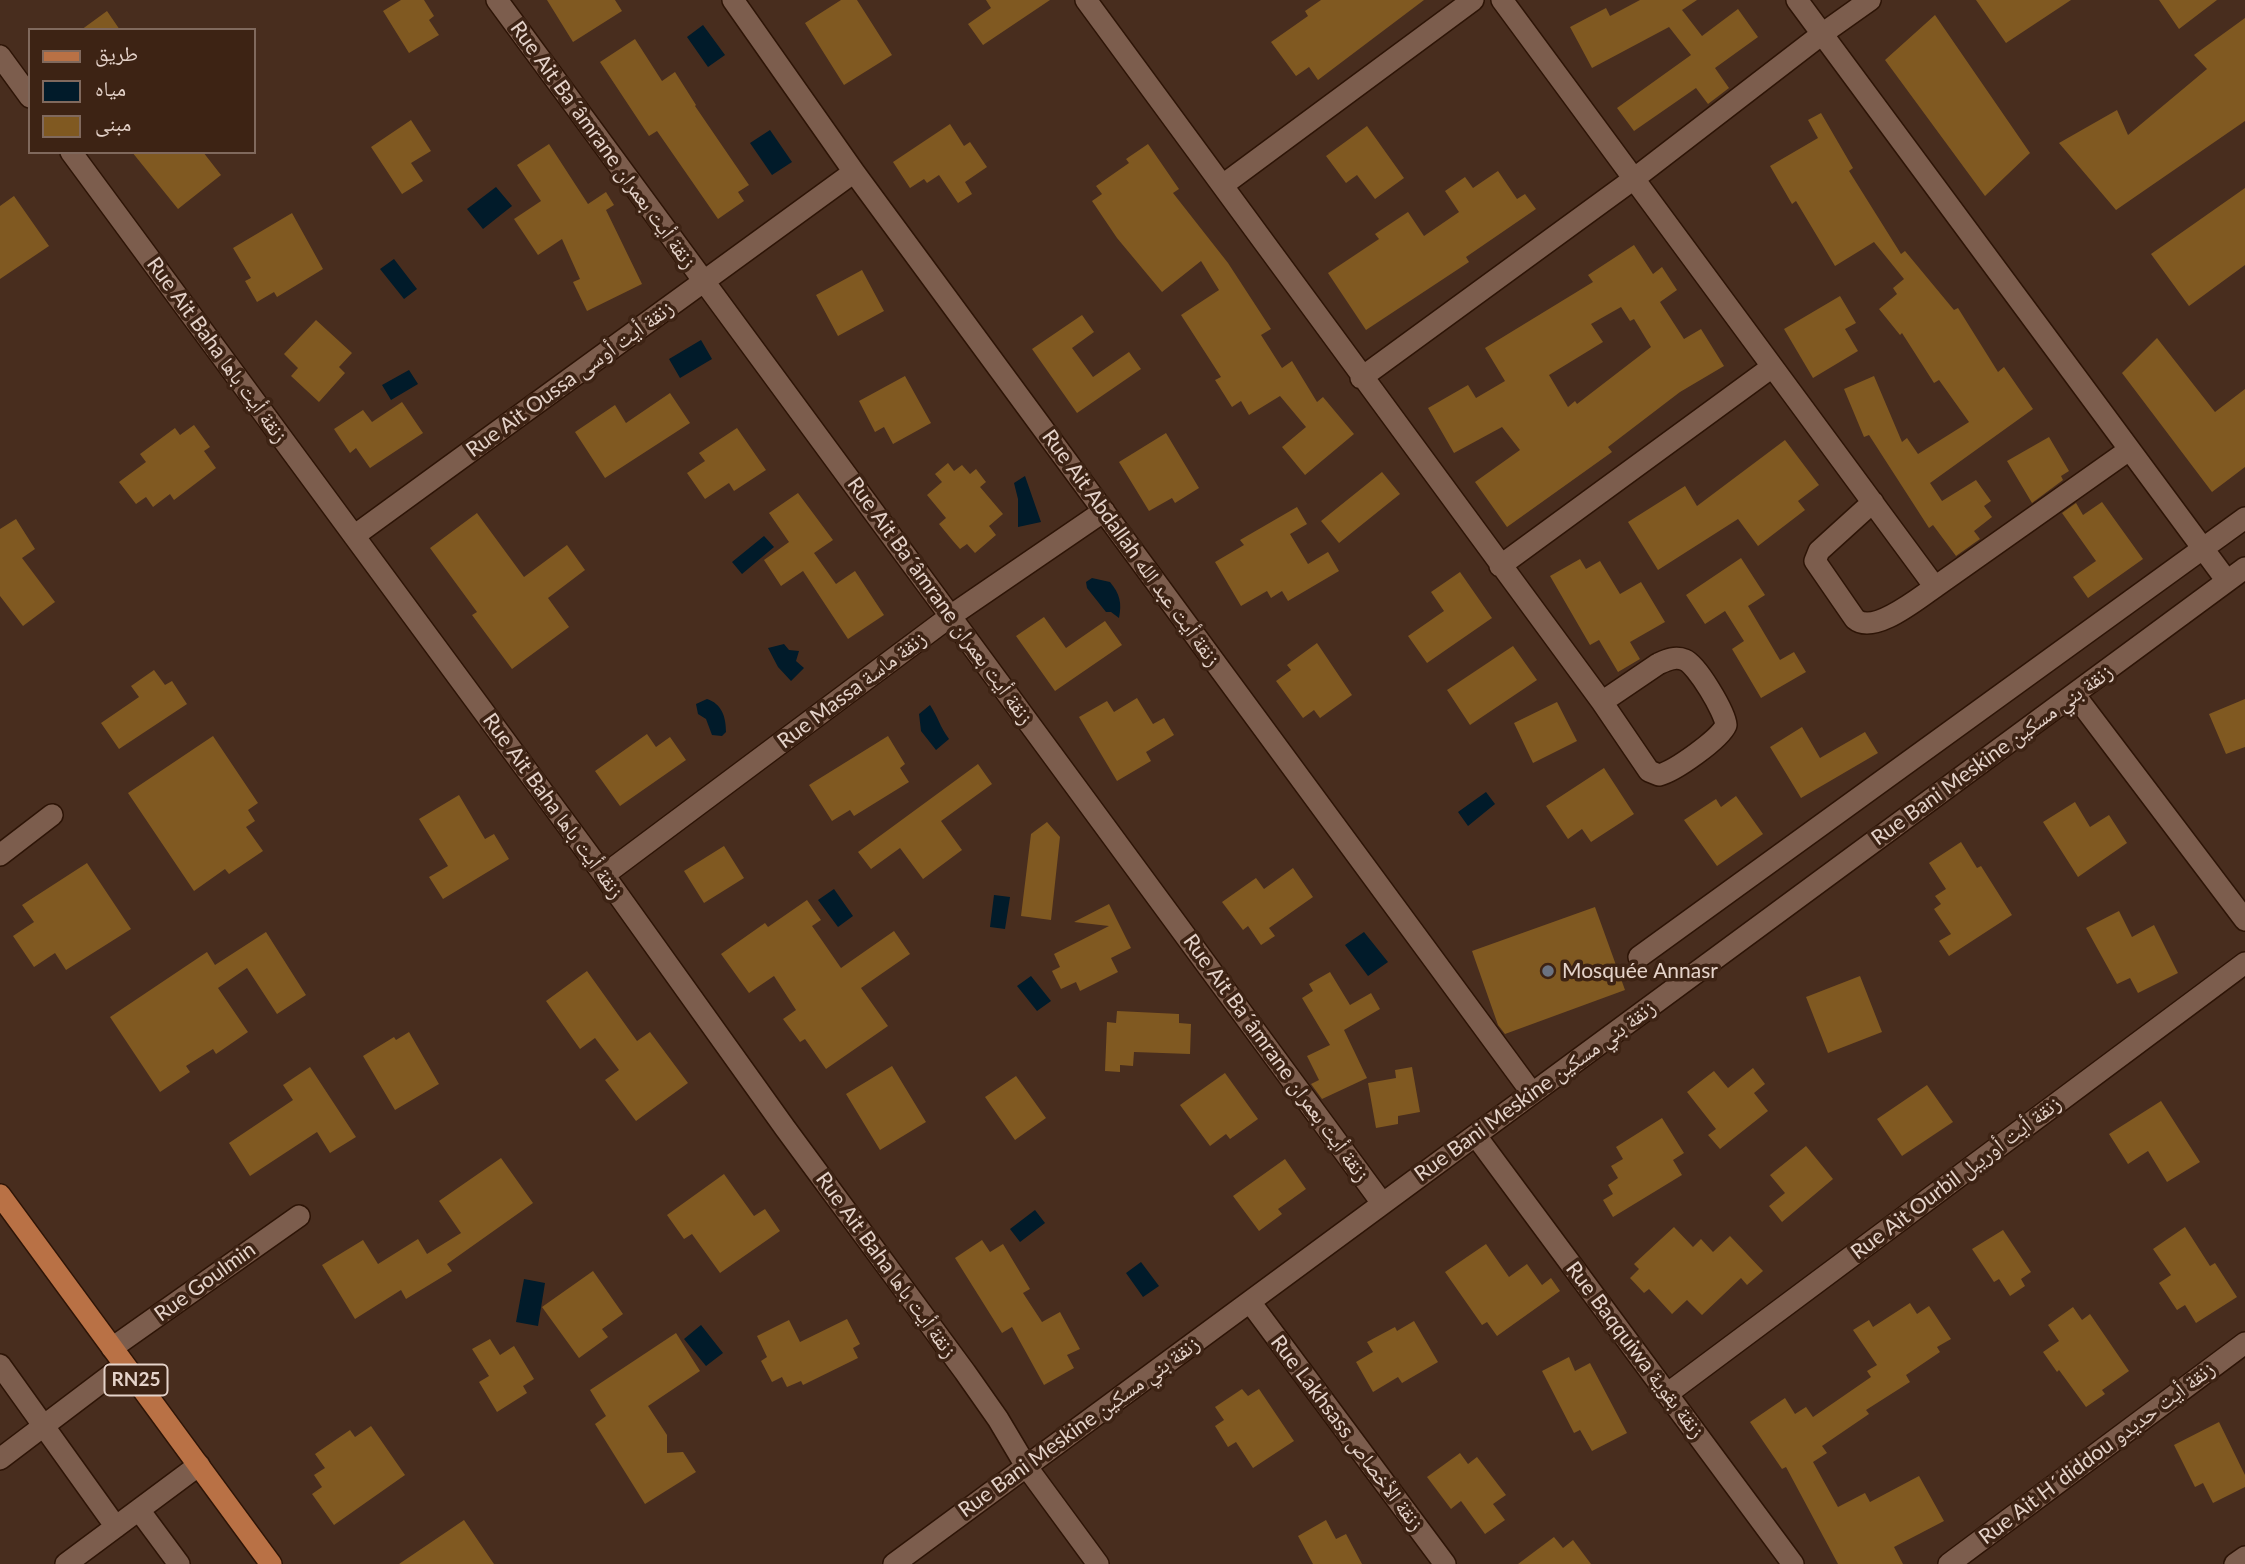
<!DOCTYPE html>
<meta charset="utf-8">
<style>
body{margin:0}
#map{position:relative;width:2245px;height:1564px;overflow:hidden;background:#482d1e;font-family:Lato,"Noto Naskh Arabic",sans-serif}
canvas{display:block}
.legend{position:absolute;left:28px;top:28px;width:228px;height:126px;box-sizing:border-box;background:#3d2314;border:2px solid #80695d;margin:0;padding:9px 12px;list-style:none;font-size:21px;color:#e5d3ca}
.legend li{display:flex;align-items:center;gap:14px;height:35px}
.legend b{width:35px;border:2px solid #80695d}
</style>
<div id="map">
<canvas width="2245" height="1564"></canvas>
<ul class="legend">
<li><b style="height:9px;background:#b97145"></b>طريق</li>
<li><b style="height:19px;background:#011b2a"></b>مياه</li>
<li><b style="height:19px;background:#805921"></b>مبنى</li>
</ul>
</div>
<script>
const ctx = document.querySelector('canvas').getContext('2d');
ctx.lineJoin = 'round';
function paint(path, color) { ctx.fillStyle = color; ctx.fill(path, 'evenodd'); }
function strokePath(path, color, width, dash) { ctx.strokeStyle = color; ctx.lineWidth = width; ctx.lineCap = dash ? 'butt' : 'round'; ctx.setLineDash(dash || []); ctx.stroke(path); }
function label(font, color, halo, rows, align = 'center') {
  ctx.font = font + ' Lato,"Noto Naskh Arabic",sans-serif'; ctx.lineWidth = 7; ctx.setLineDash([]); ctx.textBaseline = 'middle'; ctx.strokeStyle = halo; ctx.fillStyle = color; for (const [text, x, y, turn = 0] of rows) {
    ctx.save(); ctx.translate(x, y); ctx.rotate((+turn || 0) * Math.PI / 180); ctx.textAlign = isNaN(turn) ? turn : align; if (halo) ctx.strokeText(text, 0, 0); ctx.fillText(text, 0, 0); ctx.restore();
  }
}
paint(new Path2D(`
 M703,25L725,55L708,67L687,37Z
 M770,130L792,162L772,175L750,143Z
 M496,187L512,206L483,229L467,209Z
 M394,259L417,289L404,299L380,269Z
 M701,340L712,359L680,378L669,359Z
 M409,370L418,384L391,400L382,385Z
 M1025,476L1041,522L1018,527V499L1014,483Z
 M764,536L774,547L742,574L732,562Z
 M1092,578L1110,582C1120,594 1122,603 1119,618L1111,612H1106L1087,588L1086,582Z
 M784,644L789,650L799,651L796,661L804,668L791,681L778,667L768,648Z
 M707,699C722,704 726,717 726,732L722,736L712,735L706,719L698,714L696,704Z
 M930,705C938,717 940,727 949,739L936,750L921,731L919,714Z
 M1486,792L1495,804L1468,826L1458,812Z
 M834,889L853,916L838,927L818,900Z
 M994,895L1010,897L1005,929L990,927Z
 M1364,932L1388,962L1368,976L1345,945Z
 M1031,976L1051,1001L1037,1011L1017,986Z
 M1035,1210L1045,1223L1020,1242L1010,1229Z
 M1141,1262L1159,1286L1143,1297L1126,1273Z
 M524,1279L545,1283L538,1326L516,1322Z
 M701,1325L723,1353L706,1366L684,1339Z`), '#011b2a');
paint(new Path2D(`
 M401,0H424L434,16L429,20L439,35L409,53L383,11Z
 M547,0H615L622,11L573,42Z
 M841,0H857L892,55L844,85L805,23Z
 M986,0H1050L983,45L968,24L991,8Z
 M1321,0H1424L1318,80L1309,67L1296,76L1271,42L1308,16L1305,11Z
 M1640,0H1697L1682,10L1702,36L1738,9L1758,37L1715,68L1729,88L1708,104L1696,88L1634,131L1617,108L1691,55L1669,27L1592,68L1570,27L1606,8L1610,16Z
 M1976,0H2071L2006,43Z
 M2159,0H2217L2179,29Z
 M107,11L120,30H81Z
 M1935,15L2030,153L1985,196L1885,60Z
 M2245,18V121L2116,210L2059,143L2117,110L2128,135L2207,69L2194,55Z
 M635,39L662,81L675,72L696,105L695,106L749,185L738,192L744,201L718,219L657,131L649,136L600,62Z
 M1821,113L1853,168L1849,171L1901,254L1905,251L1954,310L1958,308L1998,372L2004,367L2033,409L1930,483L1942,501L1976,480L1991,501L1984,506L1992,517L1974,531L1980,539L1956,556L1933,525L1929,528L1869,435L1864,437L1844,389L1874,376L1902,442L1907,438L1918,454L1969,422L1939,380L1934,383L1902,333L1900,335L1879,309L1897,294L1893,288L1904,279L1874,242L1835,266L1796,201L1792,204L1770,166L1818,138L1808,120Z
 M411,120L431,151L411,163L423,181L402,194L371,147Z
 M950,124L964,146L970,142L987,167L965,182L972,194L958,203L939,175L927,183L924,179L910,188L893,162Z
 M1367,126L1404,178L1375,199L1357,175L1346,183L1326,156Z
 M549,144L588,204L606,192L614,205L606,210L642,284L587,311L573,282L580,279L562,239L538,255L514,219L541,201L517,165Z
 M1148,144L1179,189L1173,193L1228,263L1271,329L1261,335L1282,368L1292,361L1317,402L1323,397L1354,434L1305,475L1282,447L1306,427L1280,396L1249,415L1241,401L1232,407L1215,380L1221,377L1181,315L1219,290L1201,261L1162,292L1117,238L1092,201L1102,194L1096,186L1129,163L1126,159Z
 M132,152H203L221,175L178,209Z
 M1498,171L1517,199L1525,194L1536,209L1466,257L1469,262L1366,330L1328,273L1379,239L1375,234L1408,212L1424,236L1459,212L1445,191L1465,177L1473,188Z
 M2245,188V265L2189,306L2151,254Z
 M14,196L49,246L0,279V206Z
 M292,213L323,269L277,297L274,292L257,302L245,281L251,278L233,248Z
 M1634,245L1653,274L1662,267L1677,290L1660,302L1684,339L1701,329L1724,366L1680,392L1608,447L1612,452L1507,527L1475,482L1520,450L1502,427L1454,453L1428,408L1468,385L1476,398L1505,381L1485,348L1593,282L1588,275ZM1621,307L1630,321L1634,319L1651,347L1577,404L1575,401L1568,407L1549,375L1603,342L1591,324Z
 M862,270L884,311L838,336L816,295Z
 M1840,296L1856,323L1845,329L1858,351L1813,378L1784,329Z
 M1082,315L1094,332L1072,348L1093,377L1129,352L1141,369L1077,413L1032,349Z
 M316,320L352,353L339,367L345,373L319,402L291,376L298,368L284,354Z
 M2157,338L2215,412L2245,389V467L2212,492L2122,373Z
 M905,376L931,423L893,444L884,427L875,432L859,401Z
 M670,393L690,423L605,478L575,432L615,405L626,423Z
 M402,402L423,433L370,468L356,448L350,453L334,429L363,410L372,422Z
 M194,425L210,447L204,451L216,468L174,500L170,494L153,507L146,497L136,504L119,482L146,462L140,454L175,428L180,435Z
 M737,428L766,470L734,491L729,483L705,499L687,473L705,461L699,453Z
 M1166,433L1199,488L1175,503L1172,498L1149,511L1119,462Z
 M2049,437L2069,471L2061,476L2063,480L2032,503L2007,461Z
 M1785,440L1819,485L1798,501L1805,510L1758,546L1738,519L1658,570L1628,522L1685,486L1697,506Z
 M948,463L954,471L962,465L970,474L976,469L986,482L980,487L1003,514L989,526L996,535L975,553L967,544L960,549L953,541L939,524L946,518L927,495L942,482L935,474Z
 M1382,472L1400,494L1339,543L1321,521Z
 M798,493L833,540L814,553L836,584L855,571L884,615L848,639L803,571L781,586L764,560L789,542L769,513Z
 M2102,502L2143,559L2088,598L2073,577L2096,561L2062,513L2076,503L2083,515Z
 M1297,507L1307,524L1290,534L1308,564L1328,552L1339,571L1288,601L1282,591L1271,598L1267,591L1241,606L1215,562L1244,545L1240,540Z
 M477,513L524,577L567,545L585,570L548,598L569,627L512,669L472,615L477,612L430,548Z
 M16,519L35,549L22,558L55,602L23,626L0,596V529Z
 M1741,558L1765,595L1748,606L1780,660L1794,652L1806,672L1761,698L1732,649L1744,641L1725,611L1705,624L1686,595Z
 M1580,559L1586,569L1600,561L1620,594L1641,582L1665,622L1630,642L1640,659L1618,672L1599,640L1590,645L1550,576Z
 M1460,572L1492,618L1427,663L1408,636L1444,611L1431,592Z
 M1044,617L1066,648L1105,621L1122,645L1055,691L1016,636Z
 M1317,643L1352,695L1320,718L1314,710L1303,718L1276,681L1291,670L1287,665Z
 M1513,646L1537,680L1470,725L1447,690Z
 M154,670L165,685L172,681L187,704L119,749L101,723L139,697L131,686Z
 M1137,698L1153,724L1164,718L1174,735L1146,752L1151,761L1117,781L1079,717L1107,701L1114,712Z
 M2245,699V747L2226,754L2209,714Z
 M1557,702L1577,741L1533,763L1514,723Z
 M1802,727L1820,758L1865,732L1878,753L1801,798L1770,747Z
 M647,734L656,747L670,737L686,760L620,806L595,771Z
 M213,736L258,803L248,810L255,821L246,827L263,851L229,874L225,869L194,891L128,793Z
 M888,736L905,764L900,768L909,782L854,816L850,810L832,821L809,785Z
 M978,764L992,784L941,821L962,850L923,879L900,848L871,869L858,852Z
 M1604,768L1634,814L1591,842L1582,829L1568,839L1546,806Z
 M459,795L485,839L494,834L509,859L443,899L429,877L448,866L419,819Z
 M1736,796L1763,834L1717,866L1684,820L1716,799L1721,807Z
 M2075,802L2090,827L2109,815L2127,843L2078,877L2043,822Z
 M1047,822L1060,837L1051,920L1021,916L1031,834Z
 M1961,842L1977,868L1981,866L2012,915L1949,956L1939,941L1951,934L1934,909L1941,904L1935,896L1946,889L1929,863Z
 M724,846L744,878L704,903L684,871Z
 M87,863L131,929L66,970L55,953L34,967L13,936L34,922L22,905Z
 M1293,868L1313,897L1269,928L1275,936L1261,945L1248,926L1243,930L1222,902L1256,878L1264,889Z
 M807,900L821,920L812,926L841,968L894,931L910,954L861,988L888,1026L826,1069L805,1039L800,1042L783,1019L796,1010L774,976L749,993L721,954L765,923L768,927Z
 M1109,904L1131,948L1111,958L1118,972L1080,991L1076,982L1061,989L1052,971L1060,967L1054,954L1109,926L1074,922Z
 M1595,907L1625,990L1505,1034L1498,1025L1472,951Z
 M2119,911L2132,937L2154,925L2178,973L2138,993L2130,978L2117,984L2086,928Z
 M266,932L306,995L277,1014L247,968L218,988L248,1032L216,1054L213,1049L186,1066L190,1072L160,1092L110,1017L207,952L215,965Z
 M587,971L637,1041L650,1032L688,1083L636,1121L605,1080L619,1070L595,1038L580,1049L546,1001Z
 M1330,972L1350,1005L1371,993L1380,1009L1344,1030L1367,1078L1322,1099L1311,1084L1319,1080L1307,1056L1330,1045L1302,998L1313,991L1309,984Z
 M1860,976L1882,1032L1828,1053L1806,997Z
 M1117,1011L1179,1014V1023L1191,1024L1190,1054L1134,1052L1133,1066L1120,1065V1072L1105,1071L1107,1022L1116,1023Z
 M409,1032L439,1084L395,1110L363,1056L394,1037L396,1040Z
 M892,1066L926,1122L880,1150L846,1094Z
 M310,1067L356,1137L330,1153L317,1132L250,1176L229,1143L293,1100L283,1085Z
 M1412,1067L1420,1112L1398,1116V1124L1376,1128L1368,1083L1396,1078L1395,1070Z
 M1753,1068L1765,1084L1754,1093L1768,1111L1720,1149L1708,1135L1716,1129L1687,1092L1714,1071L1728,1088Z
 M1225,1073L1258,1119L1230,1139L1226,1134L1210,1146L1180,1105Z
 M1016,1076L1046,1118L1015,1140L985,1097Z
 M1927,1085L1953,1122L1902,1156L1877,1119Z
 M2161,1101L2200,1162L2167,1182L2148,1151L2128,1164L2109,1134Z
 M1662,1118L1684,1153L1673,1160L1682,1175L1613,1217L1603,1200L1613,1194L1608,1185L1618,1178L1611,1166L1623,1159L1616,1147Z
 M1806,1146L1833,1179L1782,1222L1769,1206L1785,1193L1770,1175Z
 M501,1158L533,1203L447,1264L452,1271L406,1299L401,1290L355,1319L322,1265L363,1240L378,1264L418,1239L427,1254L461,1233L439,1201Z
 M1285,1159L1306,1189L1278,1209L1282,1214L1259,1231L1233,1196Z
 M724,1174L754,1216L765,1209L780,1231L720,1273L692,1234L684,1239L667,1215Z
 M1674,1227L1693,1247L1701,1239L1713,1252L1730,1236L1763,1271L1747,1285L1741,1278L1702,1315L1687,1300L1672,1314L1649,1289L1644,1293L1630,1278L1639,1269L1634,1264Z
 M2185,1227L2210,1266L2215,1263L2237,1297L2196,1323L2185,1305L2177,1310L2159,1283L2171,1275L2153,1249Z
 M2003,1230L2031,1272L2021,1279L2025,1286L2010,1296L1999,1279L1994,1282L1972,1249Z
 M982,1240L990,1252L1003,1244L1030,1289L1023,1293L1042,1322L1060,1312L1080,1349L1067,1355L1074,1368L1044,1385L1012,1327L1002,1333L955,1258Z
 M1486,1244L1509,1277L1527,1264L1542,1285L1551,1278L1560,1291L1497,1336L1487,1322L1482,1325L1445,1272Z
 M593,1271L623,1314L602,1329L608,1337L579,1358L542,1307Z
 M1910,1303L1917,1314L1929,1306L1951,1339L1937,1347L1940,1352L1906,1375L1910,1382L1866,1410L1869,1414L1822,1446L1827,1453L1813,1462L1838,1507L1865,1493L1870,1502L1919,1476L1944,1521L1894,1547L1903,1564H1838L1786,1467L1782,1469L1750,1422L1785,1398L1795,1414L1806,1407L1813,1417L1871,1377L1867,1371L1877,1365L1853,1330L1869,1320L1873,1327Z
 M2073,1307L2082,1320L2090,1314L2129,1371L2102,1390L2105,1394L2086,1407L2059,1370L2057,1372L2043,1352L2059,1341L2048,1325Z
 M847,1319L860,1344L853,1348L858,1358L803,1385L801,1381L787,1387L782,1377L772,1382L761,1361L767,1357L757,1336L789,1320L800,1342Z
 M1414,1321L1438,1362L1402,1383L1398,1377L1373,1392L1356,1362L1373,1352L1367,1342L1395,1327L1397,1331Z
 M676,1333L700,1371L648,1406L667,1435V1453L683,1452L696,1472L645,1504L595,1424L606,1416L590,1390Z
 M490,1339L500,1355L514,1346L534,1379L523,1386L527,1393L497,1412L479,1382L489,1376L472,1349Z
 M1569,1357L1575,1371L1590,1363L1627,1433L1592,1451L1580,1430L1574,1433L1542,1371Z
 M1242,1389L1248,1396L1259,1389L1294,1441L1253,1468L1236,1442L1228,1447L1215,1426L1224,1420L1215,1407Z
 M2219,1422L2245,1475V1487L2213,1503L2203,1483L2195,1487L2174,1445Z
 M371,1426L405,1475L334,1525L312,1494L322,1487L314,1475L325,1468L315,1454L350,1430L355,1437Z
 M1460,1453L1468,1464L1477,1457L1506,1495L1493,1504L1505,1520L1485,1534L1461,1501L1451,1509L1427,1477Z
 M464,1520L494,1564H399Z
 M1326,1520L1336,1539L1346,1534L1362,1564H1313L1298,1536Z
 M1554,1537L1563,1548L1573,1540L1591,1564H1518Z`), '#805921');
const minor = new Path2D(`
 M497,0C793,400 1088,801 1382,1203
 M733,0L854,172L1532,1093
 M1086,0L1602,702L1649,771L1659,775C1675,771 1720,739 1726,725C1725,712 1697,665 1685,660C1675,656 1667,660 1658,664L1602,702
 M1502,0L1935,587
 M1797,0L2227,581
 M0,56L30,97
 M71,152L604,875L785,1128L965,1372L998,1419L1026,1466L1098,1564
 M1223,185L1473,0
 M1361,378L1635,178L1822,34L1870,0
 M1873,502L1819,551L1815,561L1855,619C1874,635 1917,599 1935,587L2129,450
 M354,536L854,172
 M1500,566L1772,367
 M2074,694L2245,920
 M0,855L52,815
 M604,875L952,615L1104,511
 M1639,957L2245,518
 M1476,1136L1793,1564
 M1250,1302L1445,1564
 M112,1348L299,1216
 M0,1365L116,1527
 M1667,1394L2245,963
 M0,1459L124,1365
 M139,1510L179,1564
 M66,1564L199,1465
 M894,1564L2245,568
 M1949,1564L2245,1343
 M2235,1564L2245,1557`);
const major = new Path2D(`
 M0,1195L271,1564`);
strokePath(minor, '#2d1406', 24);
strokePath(major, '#2d1406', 24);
strokePath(minor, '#7c5d4d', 21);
strokePath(major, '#b97145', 21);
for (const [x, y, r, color] of [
 [1548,971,7,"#6b7280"]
]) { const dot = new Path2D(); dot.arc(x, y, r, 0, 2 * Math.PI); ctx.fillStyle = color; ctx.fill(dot); strokePath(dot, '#3d2314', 2.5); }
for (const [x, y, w] of [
 [136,1380,63]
]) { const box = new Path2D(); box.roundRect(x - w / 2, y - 15.5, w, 31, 5); ctx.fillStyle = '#3d2314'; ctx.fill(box); strokePath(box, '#e5d3ca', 2); }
label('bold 19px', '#e5d3ca', null, [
 ["RN25",136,1380]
]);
label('21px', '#e5d3ca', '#3d2314', [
 ["Rue Ait Ba´âmrane زنقة أيت بعمران",603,145,54],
 ["Rue Ait Baha زنقة أيت باها",217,350,54],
 ["Rue Ait Oussa زنقة أيت أوسى",570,379,-36],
 ["Rue Ait Abdallah زنقة أيت عبد الله",1131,548,54],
 ["Rue Ait Ba´âmrane زنقة أيت بعمران",940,601,54],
 ["Rue Massa زنقة ماسة",852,690,-37],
 ["Rue Bani Meskine زنقة بني مسكين",1992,755,-36],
 ["Rue Ait Baha زنقة أيت باها",553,806,54],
 ["Rue Ait Ba´âmrane زنقة أيت بعمران",1276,1058,54],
 ["Rue Bani Meskine زنقة بني مسكين",1535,1091,-36],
 ["Rue Ait Ourbil زنقة أيت أوريبل",1956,1178,-37],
 ["Rue Ait Baha زنقة أيت باها",886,1265,54],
 ["Rue Goulmin",205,1282,-36],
 ["Rue Baqquiwa زنقة بقوية",1635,1350,53],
 ["Rue Bani Meskine زنقة بني مسكين",1079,1427,-36],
 ["Rue Lakhsass زنقة الأخصاص",1347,1433,53],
 ["Rue Ait H´diddou زنقة أيت حديدو",2097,1453,-37]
]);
label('21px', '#e5d3ca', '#3d2314', [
 ["Mosquée Annasr",1562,971]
], 'left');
</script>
